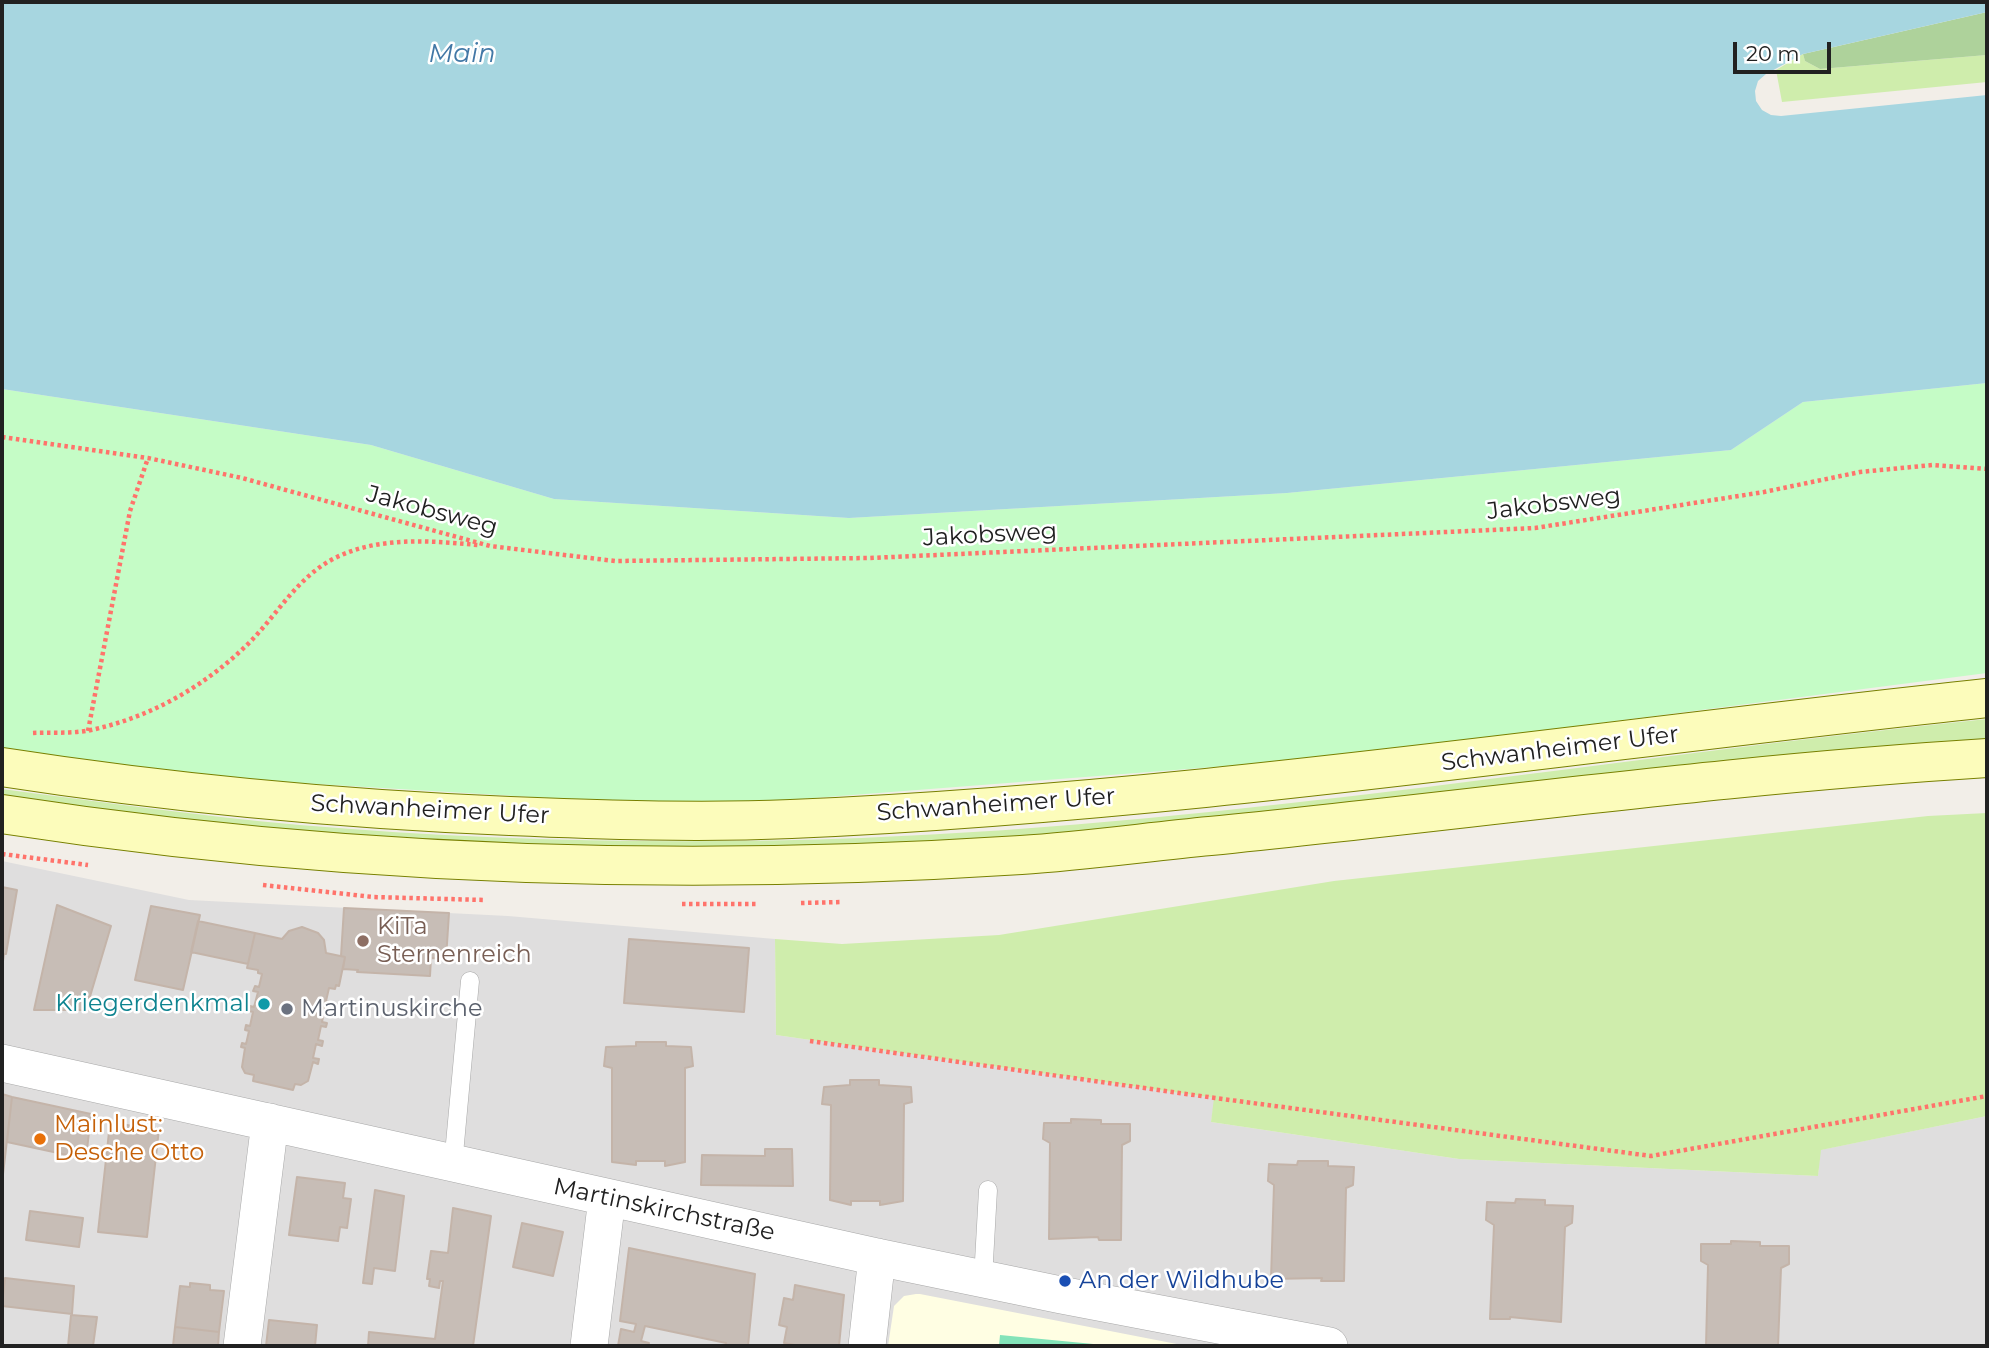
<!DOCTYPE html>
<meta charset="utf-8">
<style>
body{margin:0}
#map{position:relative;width:1989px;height:1348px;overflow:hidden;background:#f2eee8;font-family:Montserrat,sans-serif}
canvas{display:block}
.frame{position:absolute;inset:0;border:4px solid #212121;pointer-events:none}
.scale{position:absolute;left:1733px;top:42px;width:98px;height:32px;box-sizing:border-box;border:4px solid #212121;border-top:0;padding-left:9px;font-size:21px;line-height:24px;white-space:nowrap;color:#212121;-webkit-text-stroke:5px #fff;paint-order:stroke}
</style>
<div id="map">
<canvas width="1989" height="1348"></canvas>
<div class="frame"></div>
<div class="scale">20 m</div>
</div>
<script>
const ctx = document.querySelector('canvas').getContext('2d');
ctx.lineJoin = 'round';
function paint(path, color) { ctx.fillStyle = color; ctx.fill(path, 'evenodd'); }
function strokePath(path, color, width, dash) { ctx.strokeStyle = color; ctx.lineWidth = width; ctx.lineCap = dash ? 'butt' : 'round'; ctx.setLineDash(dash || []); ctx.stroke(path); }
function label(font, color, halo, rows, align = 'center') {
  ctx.font = font + ' Montserrat,sans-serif'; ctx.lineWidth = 5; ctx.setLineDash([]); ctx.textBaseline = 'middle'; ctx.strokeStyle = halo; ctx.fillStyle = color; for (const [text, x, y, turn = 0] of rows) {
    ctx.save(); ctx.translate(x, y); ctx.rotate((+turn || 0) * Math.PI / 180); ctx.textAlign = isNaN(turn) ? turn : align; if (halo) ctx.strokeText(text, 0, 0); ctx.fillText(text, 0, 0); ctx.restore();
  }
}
paint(new Path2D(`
 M2,861L189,900L508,916L775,939L776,1035L1215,1098L1211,1122L1459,1159L1818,1176L1820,1150L1987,1116V1346H2Z`), '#dfdede');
paint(new Path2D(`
 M916,1294H920L1187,1346H888L894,1306L904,1296Z`), '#fffee3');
paint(new Path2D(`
 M1803,54L1805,61L1820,69L1987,55V82L1782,102L1776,70Z
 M1987,719V739L1881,747L1096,833L683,853L316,837L2,799V789C101,802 200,816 300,825C487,841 674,845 861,838C1239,823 1612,757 1987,719Z
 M1987,813V1116L1821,1150L1818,1176L1459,1159L1211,1122L1214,1098L776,1035L775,939L842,944L999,935L1334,881L1928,816Z`), '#cfedac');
paint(new Path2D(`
 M1987,12V55L1820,69L1805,61L1803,54Z`), '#aed29b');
paint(new Path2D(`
 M1987,383V673L1330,758L698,807L116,772L2,751V389L371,445L554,499L849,518L1287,493L1731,450L1803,402Z`), '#c5fcc6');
paint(new Path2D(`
 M1000,1335L1114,1346H999Z`), '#83e3b9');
paint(new Path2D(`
 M2,2H1987V12L1803,54L1766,74L1758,81L1755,91L1756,101L1762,110L1771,115L1781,116L1987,95V383L1803,402L1731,450L1287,493L849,518L554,499L371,445L2,389Z`), '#a7d6e0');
const building = new Path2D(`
 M2,887L17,890L6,954H4L3,961Z
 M57,905L111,926L86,1010H34Z
 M151,906L200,915L183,990L135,980Z
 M344,908L449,913L446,959L431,958L430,976L357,972L358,970L343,969L345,957L341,956Z
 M198,921L255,933L248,964L191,952Z
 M302,927L318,933L324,940L326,953L345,957L339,986L336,985L335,989L329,988L326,1001L332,1003L331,1008L325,1007L322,1022L327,1023L326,1027L321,1026L318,1040L323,1041L322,1046L316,1044L313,1058L319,1059L318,1064L313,1062L308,1081L301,1085L295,1084L293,1090L253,1081L254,1075L245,1073L242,1067L245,1048L241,1047L242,1043L246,1044L249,1031L245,1030L246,1025L250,1026L253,1012L249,1011L250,1006L254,1007L258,992L253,991L255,986L259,987L262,974L258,973V970L247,968L255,933L282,939L289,931Z
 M629,939L749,948L744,1012L624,1003Z
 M636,1042H666V1046L691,1047L693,1066L685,1068V1162L665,1166V1161H636V1165L612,1162V1068L604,1066L606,1047L636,1046Z
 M850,1080H879V1085L911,1087L912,1102L904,1104L903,1201L880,1205V1201H851V1205L830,1200L831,1105L822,1104L824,1087L850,1085Z
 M2,1094L12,1097L2,1183Z
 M12,1097L91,1114L86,1159L7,1142Z
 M1071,1119L1101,1120V1124H1130V1141L1122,1145L1121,1240H1099L1098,1237L1049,1239L1050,1143L1043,1139L1044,1123H1071Z
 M110,1123L159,1129L147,1237L98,1232Z
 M765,1149H792L793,1186L701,1185L702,1155L765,1156Z
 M1298,1161H1328V1166L1354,1167L1353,1185L1346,1188L1344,1281H1321L1322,1278L1271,1279L1274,1185L1268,1181L1269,1164L1297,1165Z
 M297,1177L345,1183L343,1198L351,1199L347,1228L340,1227L338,1241L289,1235Z
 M375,1190L404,1196L395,1271L374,1268L372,1284L363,1283Z
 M1516,1199L1545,1200V1205L1573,1206L1572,1223L1565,1227L1561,1322L1510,1317V1319H1490L1494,1225L1486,1220L1487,1202L1515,1203Z
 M453,1208L491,1216L473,1346H368L369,1332L435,1339L443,1281H440L439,1288L429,1286L430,1279H427L431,1251L448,1253Z
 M30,1211L83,1218L79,1247L26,1240Z
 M522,1223L563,1232L553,1276L513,1267Z
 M1731,1241L1760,1242V1246H1789V1264L1781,1268L1778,1346H1706L1708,1265L1701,1261V1244H1731Z
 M629,1248L755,1274L748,1346H725L726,1343L645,1326L641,1341L649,1343L648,1346H618L621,1329L634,1332L636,1324L620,1321Z
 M5,1278L74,1286L72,1314L2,1306Z
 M190,1283L210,1285V1290L224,1291L219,1332L175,1327L180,1286L190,1287Z
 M795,1285L844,1295L839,1346H800L784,1343L787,1327L779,1325L784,1298L793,1300Z
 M71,1315L97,1317L93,1346H68Z
 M269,1320L317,1325L315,1346H266Z
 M175,1327L219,1332L218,1346H173Z`);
paint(building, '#c7bdb6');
strokePath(building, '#c4b4a9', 2);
const lane = new Path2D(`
 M453,1165L470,981
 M983,1279L988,1190`);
const street = new Path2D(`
 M2,1063L877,1257L1061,1295L1329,1346
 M242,1346L270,1122
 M589,1346L607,1198
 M867,1346L877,1257`);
const secondary = new Path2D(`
 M2,767C170,793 340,809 510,816C603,820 697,823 791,819C1192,802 1589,740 1987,698
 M2,814C339,866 680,877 1021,855C1084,851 1147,842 1210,836C1469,810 1727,774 1987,758`);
strokePath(lane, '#a8a8a8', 19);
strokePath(street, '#a8a8a8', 38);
strokePath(secondary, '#788001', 40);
strokePath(new Path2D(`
 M2,437L148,458L242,478L490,546L615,561L870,558L1535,528L1764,492L1860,472L1933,465L1987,469
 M88,731L130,511L148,458
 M33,733C51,732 72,734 91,730C152,717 207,685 251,641C279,612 299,575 337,557C381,536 432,541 478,545
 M2,854L88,865
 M263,885L373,897L485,900
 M801,903L842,902
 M682,904H758
 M810,1041L1215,1098L1651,1156L1987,1096`), '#ff736b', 4.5, [3.5, 3.5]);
strokePath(lane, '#fff', 18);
strokePath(street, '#fff', 37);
strokePath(secondary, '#fcfcbb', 38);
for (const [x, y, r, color] of [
 [363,941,7,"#8d6e63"],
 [264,1004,7,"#0f9aa8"],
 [287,1009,7,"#6b7280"],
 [40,1139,7,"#e8710a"],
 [1065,1281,7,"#1a4fb4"]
]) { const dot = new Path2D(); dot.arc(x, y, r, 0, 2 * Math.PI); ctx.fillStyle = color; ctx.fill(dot); strokePath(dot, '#fff', 2.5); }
label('24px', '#212121', '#fff', [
 ["Jakobsweg",1554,504,-7],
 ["Jakobsweg",432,511,15],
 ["Jakobsweg",990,535,-3],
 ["Schwanheimer Ufer",1560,749,-7],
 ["Schwanheimer Ufer",996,805,-4],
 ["Schwanheimer Ufer",430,810,3],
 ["Martinskirchstraße",664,1210,12]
]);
label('24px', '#785e54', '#fff', [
 ["KiTa",377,927],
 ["Sternenreich",377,955]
], 'left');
label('24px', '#0d838f', '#fff', [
 ["Kriegerdenkmal",250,1004]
], 'right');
label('24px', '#5b616d', '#fff', [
 ["Martinuskirche",301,1009]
], 'left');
label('24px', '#c56008', '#fff', [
 ["Mainlust:",54,1125],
 ["Desche Otto",54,1153]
], 'left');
label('24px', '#164399', '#fff', [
 ["An der Wildhube",1079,1281]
], 'left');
label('italic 26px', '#4278a6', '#fff', [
 ["Main",462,54]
]);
</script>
